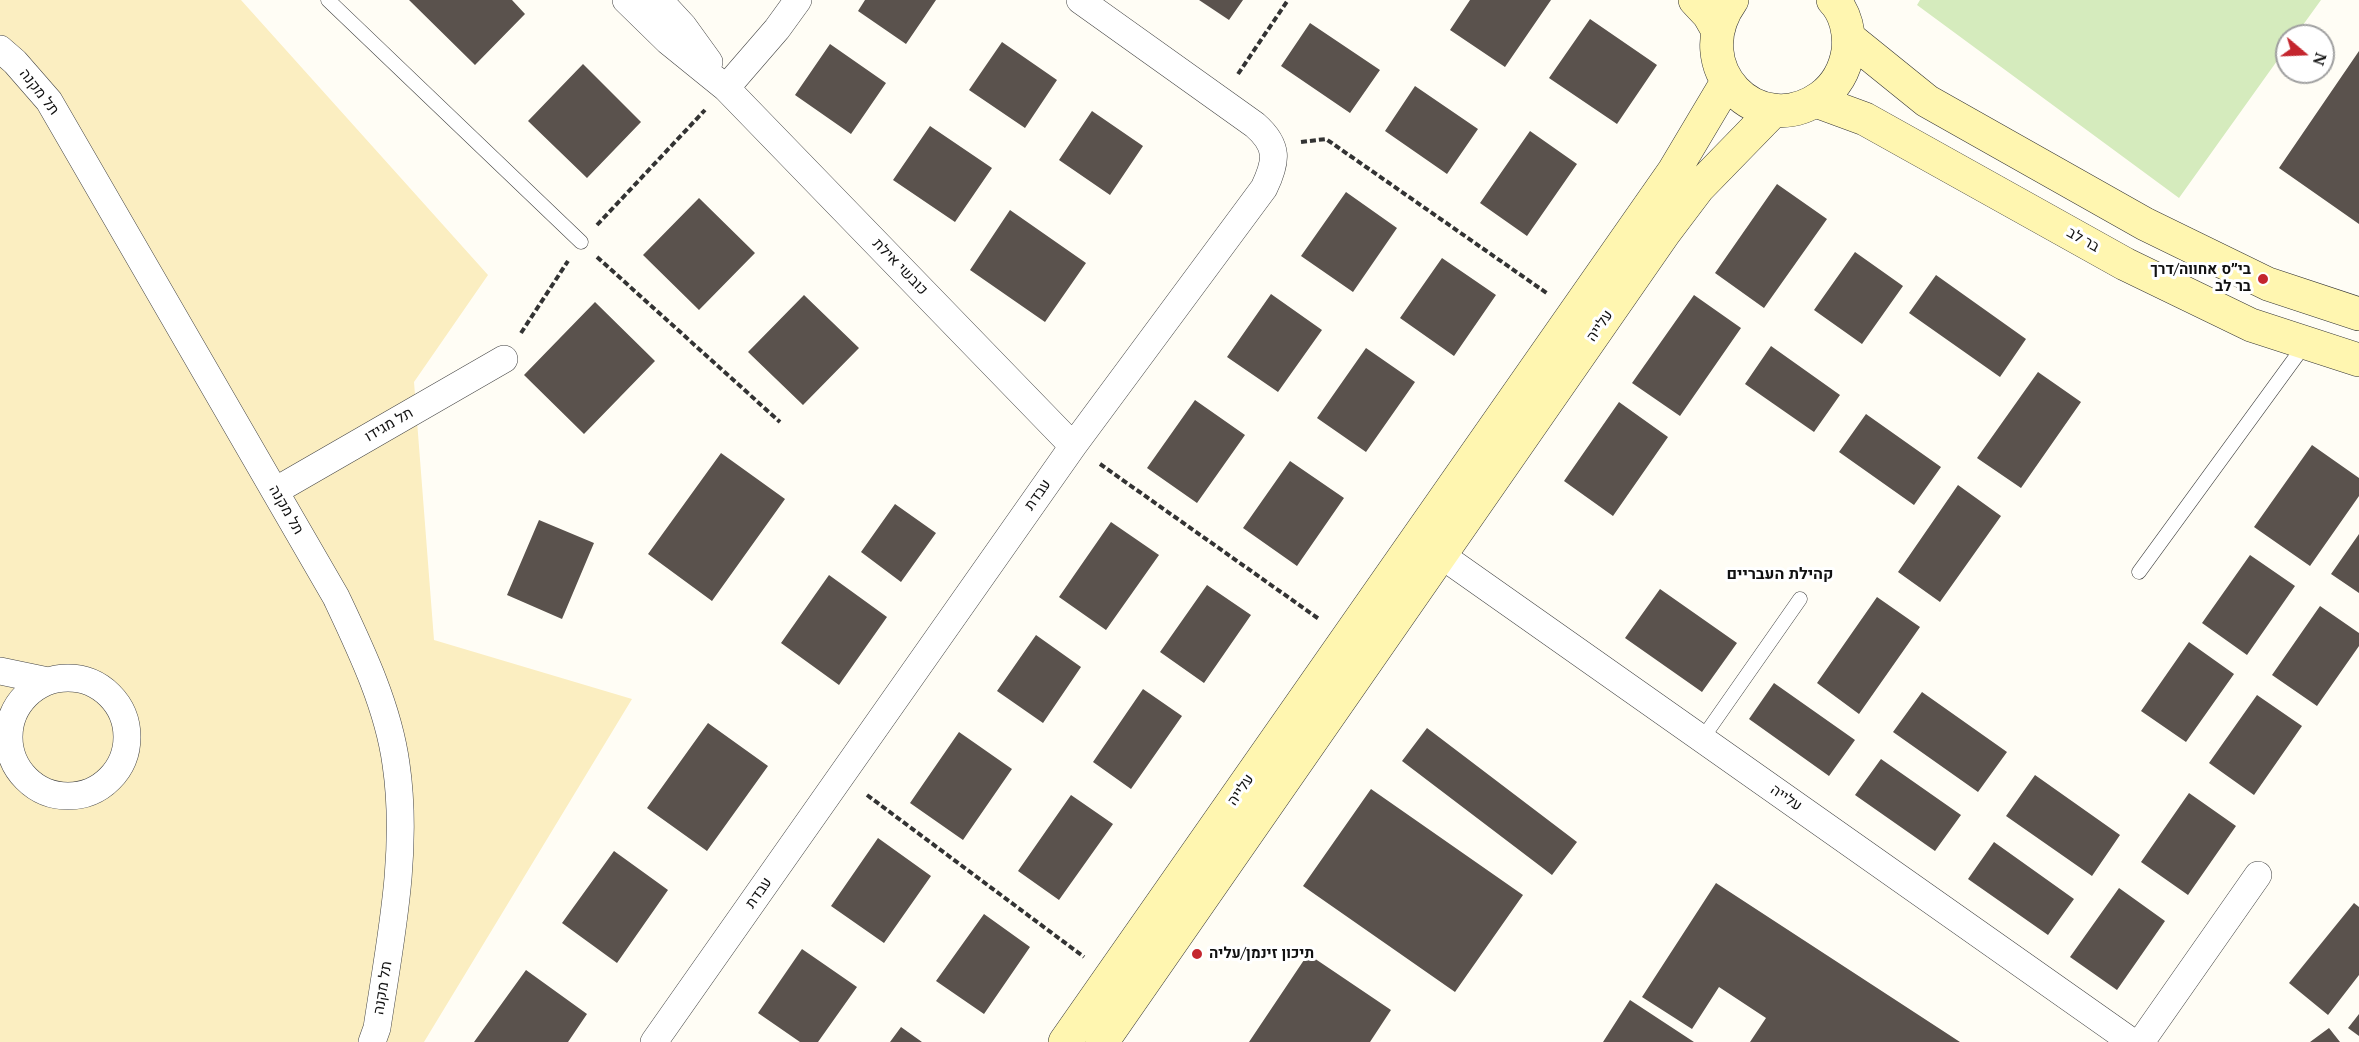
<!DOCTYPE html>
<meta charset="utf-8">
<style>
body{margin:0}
#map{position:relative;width:2359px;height:1042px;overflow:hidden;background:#fffdf5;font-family:"PT Serif",serif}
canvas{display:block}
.north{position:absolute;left:2275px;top:24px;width:60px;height:60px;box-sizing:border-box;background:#fff;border:2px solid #a0a0a0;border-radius:50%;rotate:109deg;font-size:16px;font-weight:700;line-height:24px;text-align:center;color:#111}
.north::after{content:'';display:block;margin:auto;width:21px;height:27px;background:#c4262e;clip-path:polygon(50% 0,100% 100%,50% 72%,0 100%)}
</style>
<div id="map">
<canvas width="2359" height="1042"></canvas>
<div class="north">N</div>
</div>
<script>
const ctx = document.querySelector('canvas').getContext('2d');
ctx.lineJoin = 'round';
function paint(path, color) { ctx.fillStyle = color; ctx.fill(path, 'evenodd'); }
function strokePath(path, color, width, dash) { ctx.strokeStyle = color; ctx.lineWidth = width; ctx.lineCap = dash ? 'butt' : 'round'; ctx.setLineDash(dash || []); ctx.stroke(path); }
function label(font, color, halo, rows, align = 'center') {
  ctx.font = font + ' "PT Serif",Heebo,serif'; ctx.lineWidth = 6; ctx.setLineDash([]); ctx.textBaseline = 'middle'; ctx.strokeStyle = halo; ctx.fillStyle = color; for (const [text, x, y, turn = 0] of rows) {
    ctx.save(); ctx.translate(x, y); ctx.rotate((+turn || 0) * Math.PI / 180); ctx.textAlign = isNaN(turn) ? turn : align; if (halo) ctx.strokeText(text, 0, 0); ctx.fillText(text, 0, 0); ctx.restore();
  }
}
paint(new Path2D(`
 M1920,0H2321L2295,36H2287V47L2179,198L1917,5Z`), '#d5ebbd');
paint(new Path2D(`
 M0,0H241L488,275L414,382L434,640L632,699L424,1042H0Z`), '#fbeec1');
paint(new Path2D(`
 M409,0H512L525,14L475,65Z
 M865,0H936L906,44L858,11Z
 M1199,0H1243L1229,20Z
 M1470,0H1551L1505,67L1450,30Z
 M1590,19L1657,65L1617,124L1549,78Z
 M1310,23L1380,70L1350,113L1281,66Z
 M1002,42L1057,80L1025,128L969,90Z
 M830,44L886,83L851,134L795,95Z
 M2359,51V224L2279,168Z
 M583,64L641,122L587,178L528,121Z
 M1415,86L1478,129L1447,174L1385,131Z
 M1092,111L1143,146L1110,195L1059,160Z
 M930,126L992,168L955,222L893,180Z
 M1530,131L1577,164L1527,236L1480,203Z
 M1777,184L1827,219L1764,308L1715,273Z
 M1346,192L1397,228L1353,292L1301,256Z
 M699,198L755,253L699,310L643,255Z
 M1010,210L1086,263L1045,322L970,270Z
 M1855,252L1903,286L1862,344L1814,310Z
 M1442,258L1496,295L1454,356L1400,318Z
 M1936,275L2026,339L2000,377L1909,313Z
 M1271,294L1322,330L1278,392L1227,357Z
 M804,295L859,348L803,405L748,352Z
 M1694,295L1741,328L1680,416L1632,383Z
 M595,302L655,361L584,434L524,375Z
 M1771,346L1840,395L1814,432L1745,384Z
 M1366,348L1415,382L1366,452L1317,418Z
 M2038,372L2081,402L2021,488L1977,458Z
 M1195,400L1245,435L1197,503L1147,468Z
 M1619,402L1668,437L1613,516L1564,481Z
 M1866,414L1941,467L1914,505L1839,452Z
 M2312,445L2359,478V496L2310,566L2254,527Z
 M721,453L785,499L712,601L648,554Z
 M1290,461L1344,498L1297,566L1243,528Z
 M1958,485L2001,516L1940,602L1898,572Z
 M895,504L936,533L901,582L861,552Z
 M539,520L594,543L562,619L507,595Z
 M1111,522L1159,555L1106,630L1059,597Z
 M2359,534V593L2331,574Z
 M2250,555L2295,586L2247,655L2202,623Z
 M829,575L887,617L839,685L781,643Z
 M1207,585L1251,615L1204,683L1160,652Z
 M1660,589L1737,643L1702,692L1625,638Z
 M1877,597L1920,627L1859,714L1817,683Z
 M2320,606L2359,633V646L2317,706L2272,675Z
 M1036,635L1081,667L1043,723L997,691Z
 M2189,642L2234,674L2186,742L2141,711Z
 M1774,683L1855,740L1829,776L1749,719Z
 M1143,689L1182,716L1131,789L1093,762Z
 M1922,692L2007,752L1978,792L1893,732Z
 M2257,695L2302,726L2254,795L2209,763Z
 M708,723L768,766L707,851L647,808Z
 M1427,728L1577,842L1552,875L1402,761Z
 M959,732L1012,769L963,840L910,803Z
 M1881,759L1961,815L1935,851L1855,795Z
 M2035,775L2120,835L2092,876L2006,816Z
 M1371,789L1523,895L1455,992L1303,886Z
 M2189,793L2236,826L2188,895L2141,862Z
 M1071,795L1113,824L1059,900L1018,871Z
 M878,838L931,876L884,943L831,906Z
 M1994,842L2074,899L2048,935L1968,879Z
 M614,851L668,890L617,963L562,923Z
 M1716,883L1960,1042H1750L1766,1018L1719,987L1692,1029L1642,997Z
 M2119,888L2165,921L2117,990L2070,957Z
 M2354,903L2359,907V975L2328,1015L2289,983Z
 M984,914L1030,947L984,1014L936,981Z
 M802,949L857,987L818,1042H800L758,1013Z
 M1308,954L1391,1010L1370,1042H1249Z
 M526,970L587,1014L568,1042H474Z
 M1630,1000L1694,1042H1603Z
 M2359,1014V1036L2348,1028Z
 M901,1027L922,1042H890Z
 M2329,1028L2340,1042H2310Z`), '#5a524d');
const lane = new Path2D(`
 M328,0L581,242
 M2139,572L2306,343
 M1702,739L1800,599`);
const street = new Path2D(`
 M626,0L668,41L726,88L1073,446
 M659,0L683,26L709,62
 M0,49L15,62L49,101L336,597C361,650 388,706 396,764C409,852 390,941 377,1028L372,1042
 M726,88L777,29L798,0
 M275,491L504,359
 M1424,543L2132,1042
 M0,671L48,681
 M9 737a59 59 0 1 1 118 0a59 59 0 1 1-118 0Z
 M654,1042L1073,446L1264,188C1277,161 1279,146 1255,125L1080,0
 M2141,1042L2258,875`);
const secondary = new Path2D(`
 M1695,0L1709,15L1717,29
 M1732,0C1684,67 1758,142 1821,97C1836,86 1845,70 1848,51C1850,34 1846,13 1833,0
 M1849,38L1927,101L2145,224L2268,284L2359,314
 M1816,101L1865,119L2125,264L2251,325L2359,360
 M1065,1042L1674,171L1727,82
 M1102,1042L1664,233L1698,188L1774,110`);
strokePath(lane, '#444', 15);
strokePath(street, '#444', 28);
strokePath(secondary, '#333', 34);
strokePath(new Path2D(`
 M1238,74L1288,0
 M1301,142L1326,139L1548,294
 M597,225L705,110
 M597,257L780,422
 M521,333L568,261
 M1100,464L1319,619
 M867,795L1084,957`), '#333', 4, [6, 3]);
strokePath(lane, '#fff', 14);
strokePath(street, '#fff', 27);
strokePath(secondary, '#fff6b0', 33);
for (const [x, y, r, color] of [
 [2263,279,6,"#c4262e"],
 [1197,954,6,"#c4262e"]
]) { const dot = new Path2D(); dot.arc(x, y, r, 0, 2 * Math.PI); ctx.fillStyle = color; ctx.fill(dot); strokePath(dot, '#fff', 2); }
label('15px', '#111', '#fff', [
 ["תל מקנה",39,92,52],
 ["בר לב",2083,240,29],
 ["כובשי אילת",900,267,46],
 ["עלייה",1600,326,-55],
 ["תל מגידו",389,425,-30],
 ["עבדת",1038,495,-55],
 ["תל מקנה",286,510,60],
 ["עלייה",1241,790,-55],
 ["עלייה",1786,798,35],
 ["עבדת",759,893,-55],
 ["תל מקנה",383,988,-81]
]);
label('bold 15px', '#111', '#fff', [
 ["בי״ס אחווה/דרך",2251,270],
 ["בר לב",2251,287],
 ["תיכון זינמן/עליה",1209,954,"left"]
], 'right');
label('bold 16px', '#111', '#fff', [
 ["קהילת העבריים",1780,574]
]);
</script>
